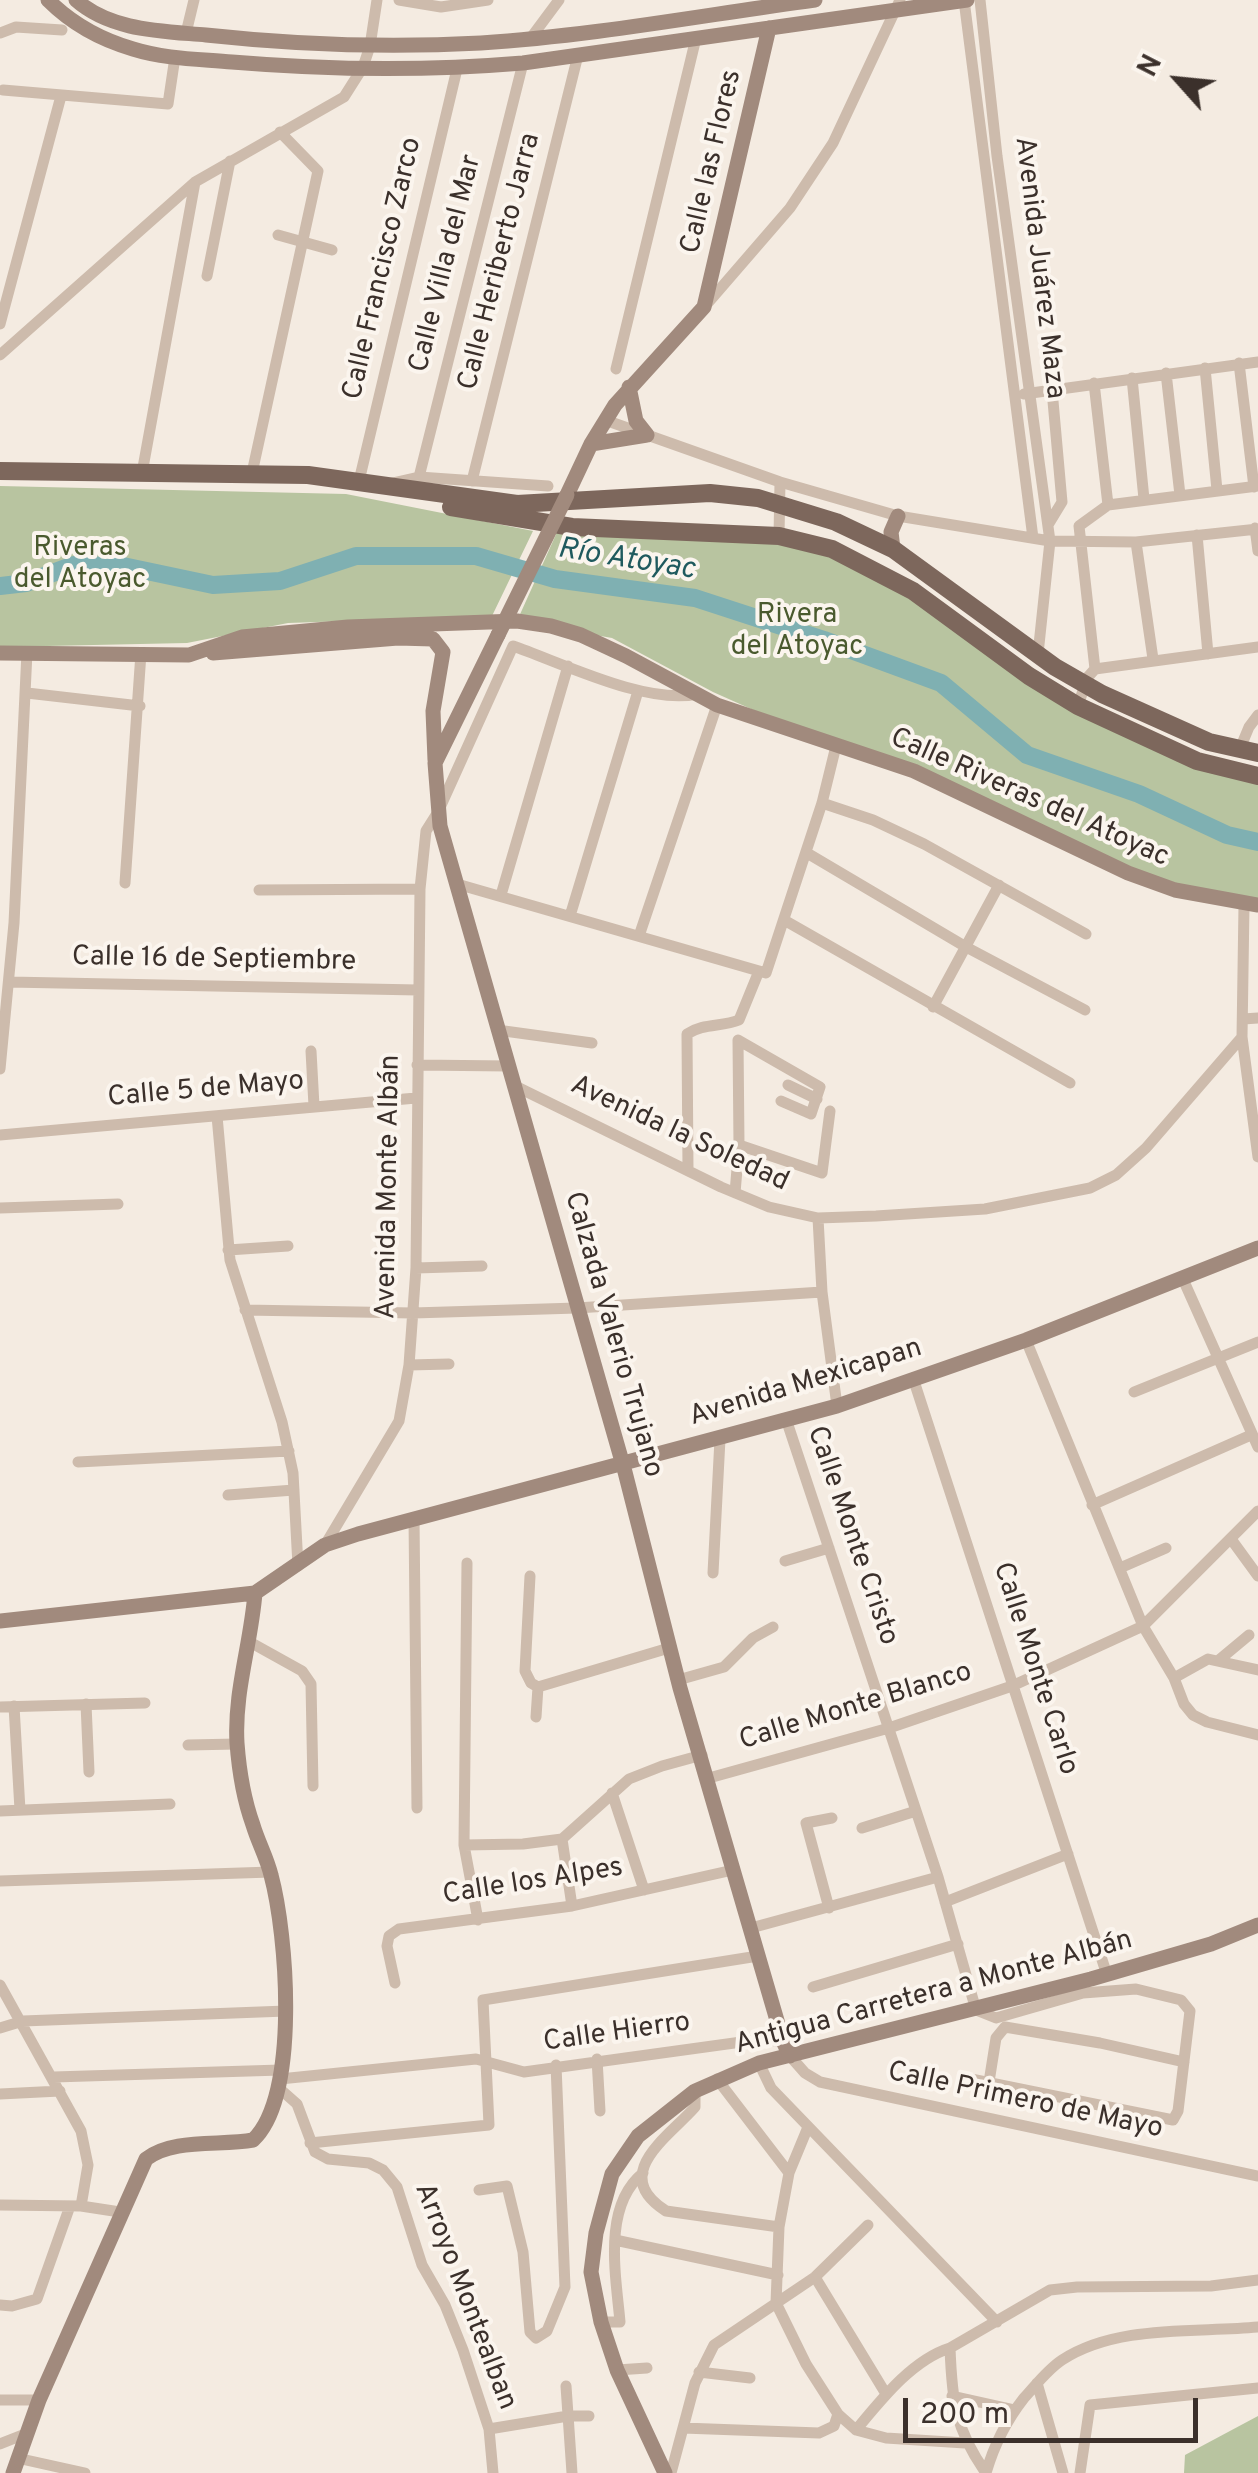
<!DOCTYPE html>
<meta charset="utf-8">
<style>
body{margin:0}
#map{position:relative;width:1258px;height:2473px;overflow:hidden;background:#f4ebe1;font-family:Overpass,sans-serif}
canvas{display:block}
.north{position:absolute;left:1128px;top:30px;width:100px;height:100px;-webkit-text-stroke:8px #fbf5ee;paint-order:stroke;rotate:297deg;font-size:28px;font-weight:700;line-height:40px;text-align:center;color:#3b302b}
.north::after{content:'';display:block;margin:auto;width:35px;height:45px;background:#3b302b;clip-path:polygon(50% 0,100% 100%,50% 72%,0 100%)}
.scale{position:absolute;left:903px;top:2398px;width:295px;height:45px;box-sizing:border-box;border:5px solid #3b302b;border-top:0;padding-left:12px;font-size:30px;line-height:35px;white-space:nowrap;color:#3b302b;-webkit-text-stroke:8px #fbf5ee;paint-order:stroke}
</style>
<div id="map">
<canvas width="1258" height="2473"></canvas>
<div class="north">N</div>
<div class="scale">200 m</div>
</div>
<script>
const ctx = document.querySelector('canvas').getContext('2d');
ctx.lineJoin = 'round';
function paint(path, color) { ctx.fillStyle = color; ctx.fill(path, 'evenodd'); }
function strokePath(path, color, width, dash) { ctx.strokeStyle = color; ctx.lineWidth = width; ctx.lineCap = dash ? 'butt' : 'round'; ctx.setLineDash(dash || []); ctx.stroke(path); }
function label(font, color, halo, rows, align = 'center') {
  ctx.font = font + ' Overpass,sans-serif'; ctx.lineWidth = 8; ctx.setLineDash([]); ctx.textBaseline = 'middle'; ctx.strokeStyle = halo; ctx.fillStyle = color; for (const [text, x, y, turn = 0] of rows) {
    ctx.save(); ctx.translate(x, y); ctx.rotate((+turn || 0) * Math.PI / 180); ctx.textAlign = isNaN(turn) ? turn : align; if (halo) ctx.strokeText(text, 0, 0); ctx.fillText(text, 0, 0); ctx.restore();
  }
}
paint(new Path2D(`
 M0,486L346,494L533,531L492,616L288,623L187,643L0,647Z
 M558,530L779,536L913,591L1029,675L1197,761L1258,772V905L1128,873L968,795L834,746L713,692L612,638L517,621Z
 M1258,2416V2473H1184L1185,2455Z`), '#b8c4a0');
strokePath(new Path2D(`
 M0,586L26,583L74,565L123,566L213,585L280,581L356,556H476L555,579L695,598L824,640L941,683L1027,755L1139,794L1227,835L1258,842`), '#7fb0b2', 18);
strokePath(new Path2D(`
 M399,0L441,7L488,0
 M964,0L1033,538
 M980,0L997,156L1050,541L1038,654
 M0,33L16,27L62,30
 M186,33L194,0
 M530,39L559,0
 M3,90L168,104L175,57
 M278,235L332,250
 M207,276L230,161
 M707,304L790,208L833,143L900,0
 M0,324L61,96
 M0,355L195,182L344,97L363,67L370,46L377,0
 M1239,363L1254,487
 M1205,368L1217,490
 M616,369L696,38
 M1166,373L1180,495
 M1132,378L1144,499
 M1094,383L1108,505
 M1024,394L1258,362
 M605,420L780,482L898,516L1050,541L1136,542L1258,529
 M142,473L195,182
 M252,473L318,171L280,132
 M419,477L523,63
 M359,481L457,69
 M472,481L578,55
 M388,484L419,477L548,486
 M1048,525L1062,502L1052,390
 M1255,528L1258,551
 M1197,535L1208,654
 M779,536L780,482
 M1136,542L1153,659
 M1095,669L1079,526L1108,505L1258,486
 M27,693L140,706
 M1078,706L1087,678L1095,669L1258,647
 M1239,751L1249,727L1258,715
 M822,803L873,820L924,844L1086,934
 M807,853L966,947L1085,1010
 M125,883L141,653
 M457,884L766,973L822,803L836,746
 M259,890L420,889
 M501,895L568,666
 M1244,905L1242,1037L1258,1157
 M570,916L638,691
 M784,920L1070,1083
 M639,936L717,705
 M9,982L418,990
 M933,1007L999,885
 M1243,1019L1258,1018
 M497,1030L592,1043
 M311,1051L314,1106
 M417,1065L508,1066
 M0,1069L14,923L27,652
 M513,1085L721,1187L769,1207L818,1218L876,1216L985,1209L1090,1188L1116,1175L1146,1148L1242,1037
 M788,1085L817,1099
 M217,1116L230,1260L282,1422L293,1473L298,1566
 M0,1135L416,1098
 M739,1145L822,1173L830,1111
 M688,1170L687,1034C703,1023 722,1027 739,1020L759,971
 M735,1193L739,1145L738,1040L820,1087L811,1114L781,1101
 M0,1208L118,1204
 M818,1218L822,1292L837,1406
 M228,1250L288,1246
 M416,1268L482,1266
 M1182,1277L1258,1447
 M245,1310L413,1313L577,1308L822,1292
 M1026,1340L1143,1626L1174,1678L1184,1704L1193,1715L1207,1722L1258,1735
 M409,1365L449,1364
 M913,1378L1107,1975
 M1134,1392L1258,1342
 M787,1422L938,1877L976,2010L996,2018L1083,1993L1136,1989L1181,2000L1190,2011L1178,2111L1173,2120L966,2078
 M78,1462L289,1451
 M228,1495L294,1490
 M1092,1505L1251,1435
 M414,1518L417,1808
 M1231,1539L1258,1576
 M325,1545L399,1421L409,1365L416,1268L420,889L426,831L438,812L513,646C562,663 646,705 697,694
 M785,1561L829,1548
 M467,1563L464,1845L478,1920
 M1120,1568L1166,1548
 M713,1573L720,1439
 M530,1576L525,1671L531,1683L538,1687
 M248,1641L302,1671L311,1684L313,1786
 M1219,1660L1249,1635
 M1174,1678L1208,1659L1258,1670
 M678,1680L724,1667L753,1638L773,1627
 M538,1687L669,1648
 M86,1704L89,1772
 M14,1706L20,1810
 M0,1707L145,1703
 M536,1717L538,1687
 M188,1745L237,1744
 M709,1778L889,1728L1012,1686L1143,1626L1258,1511
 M612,1793L644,1890
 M0,1811L170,1804
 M862,1828L916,1811
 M562,1839L572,1906
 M464,1845L523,1844L562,1839L629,1779L662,1766L702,1755
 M0,1881L271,1872
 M945,1902L1068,1854
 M829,1908L806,1823L832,1818
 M751,1928L938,1877
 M395,1983L387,1946L389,1936L399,1929L572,1906L733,1870
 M0,1985L81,2131L88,2165L81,2206
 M813,1987L958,1944
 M0,2028L23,2021L286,2011
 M790,2056L805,2073L820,2082L1258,2176
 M597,2059L600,2111
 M759,2063L771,2088L997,2322
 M54,2077L281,2070
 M280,2079L476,2059L524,2072L756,2040L783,2041
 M717,2079L789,2173
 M989,2082L996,2038L1005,2027L1100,2043L1184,2062
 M280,2089L297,2104L315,2152L328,2159L369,2163L383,2170L397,2187L422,2265L445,2305L463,2350L489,2429L493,2473
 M695,2091V2107C670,2136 608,2174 666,2211L779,2227
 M0,2094L60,2091
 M808,2127L789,2173L779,2227L776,2303L806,2364L838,2414L856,2430L886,2438L965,2443
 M310,2143L489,2125L483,2000L758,1956
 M479,2190L507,2186L523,2252L530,2332L536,2338L547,2331L565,2287L556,2065
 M0,2205L81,2206L120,2212
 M615,2240L778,2275
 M815,2277L886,2394
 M0,2305L12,2306L37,2299L70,2206
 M601,2322H620C616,2276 602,2206 643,2173
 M950,2348C952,2401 955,2429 986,2473
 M617,2370L647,2368
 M699,2372L750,2378
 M1037,2383L1063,2473
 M566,2386L572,2473
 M952,2396L1015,2410
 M0,2400H39
 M683,2428L819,2433L834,2426L838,2414
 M489,2429L568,2416H589
 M856,2430C881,2400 912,2360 950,2348L1050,2290L1077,2287L1211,2286L1258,2280
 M0,2444L25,2434
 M17,2458L85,2473
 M671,2473L695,2383L714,2345L815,2277L868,2225
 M986,2473C994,2445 1006,2421 1024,2398C1036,2385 1047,2370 1062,2360C1117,2324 1196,2333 1258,2327
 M1080,2473L1090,2405L1258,2388`), '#cdbbac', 11);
strokePath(new Path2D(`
 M48,0C71,23 102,40 133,49C165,59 199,59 232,62C328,70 427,71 523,63L967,0
 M76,0C111,31 162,31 206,35C298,45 389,48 481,43C592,36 704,15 815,0
 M629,387L636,421L647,435
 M591,444L647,435
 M567,495L591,444L615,405L704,307L769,28
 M893,549L891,532L898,516
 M498,635L435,763L440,826L625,1472L680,1688L783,2041L790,2056
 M0,653L189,655L242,637L348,627L517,621L551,626L581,635L626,656L717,705L914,771L1128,873L1175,890L1258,905
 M213,653L398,638L433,639L443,652L433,711L435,760
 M0,1621L255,1593L325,1545L358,1534L837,1406L1026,1340L1258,1248
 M13,2473L39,2400L146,2159C172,2138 220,2146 253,2140C300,2096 287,1934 271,1875C267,1858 258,1842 253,1825C244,1800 239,1770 237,1743C234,1692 251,1644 255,1593
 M665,2473L617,2370L601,2322L591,2272L596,2233L612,2174L638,2136L695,2091L759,2063L1091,1979L1211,1944L1258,1925`), '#a18a7d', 15);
strokePath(new Path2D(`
 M0,471L308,475L517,504L710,493L758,498L836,522L893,549L1055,667L1102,694L1209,742L1258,753
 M451,507L572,527L779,536L832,549L913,591L1029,676L1078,706L1197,761L1258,776`), '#7d675c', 18);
strokePath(new Path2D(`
 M498,635L567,495`), '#a18a7d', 15);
label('28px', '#3b302b', '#fbf5ee', [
 ["Calle las Flores",713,162,-77],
 ["Calle Heriberto Jarra",501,262,-76],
 ["Calle Villa del Mar",447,264,-76],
 ["Avenida Juárez Maza",1038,268,83],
 ["Calle Francisco Zarco",384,269,-77],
 ["Calle Riveras del Atoyac",1029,799,24],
 ["Calle 16 de Septiembre",214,961,1],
 ["Calle 5 de Mayo",206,1091,-5],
 ["Avenida la Soledad",679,1135,25],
 ["Avenida Monte Albán",390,1187,-89],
 ["Calzada Valerio Trujano",612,1335,74],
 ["Avenida Mexicapan",806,1384,-17],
 ["Calle Monte Cristo",851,1536,71],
 ["Calle Monte Carlo",1034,1669,72],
 ["Calle Monte Blanco",856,1708,-17],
 ["Calle los Alpes",533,1883,-9],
 ["Antigua Carretera a Monte Albán",934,1994,-15],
 ["Calle Hierro",617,2034,-8],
 ["Calle Primero de Mayo",1025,2102,12],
 ["Arroyo Montealban",464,2297,69]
]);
label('28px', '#4a5a2e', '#fbf5ee', [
 ["Riveras",80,549],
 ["del Atoyac",80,581],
 ["Rivera",797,616],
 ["del Atoyac",797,648]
]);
label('italic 30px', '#1f5a5e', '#fbf5ee', [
 ["Río Atoyac",626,561,9]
]);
</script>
